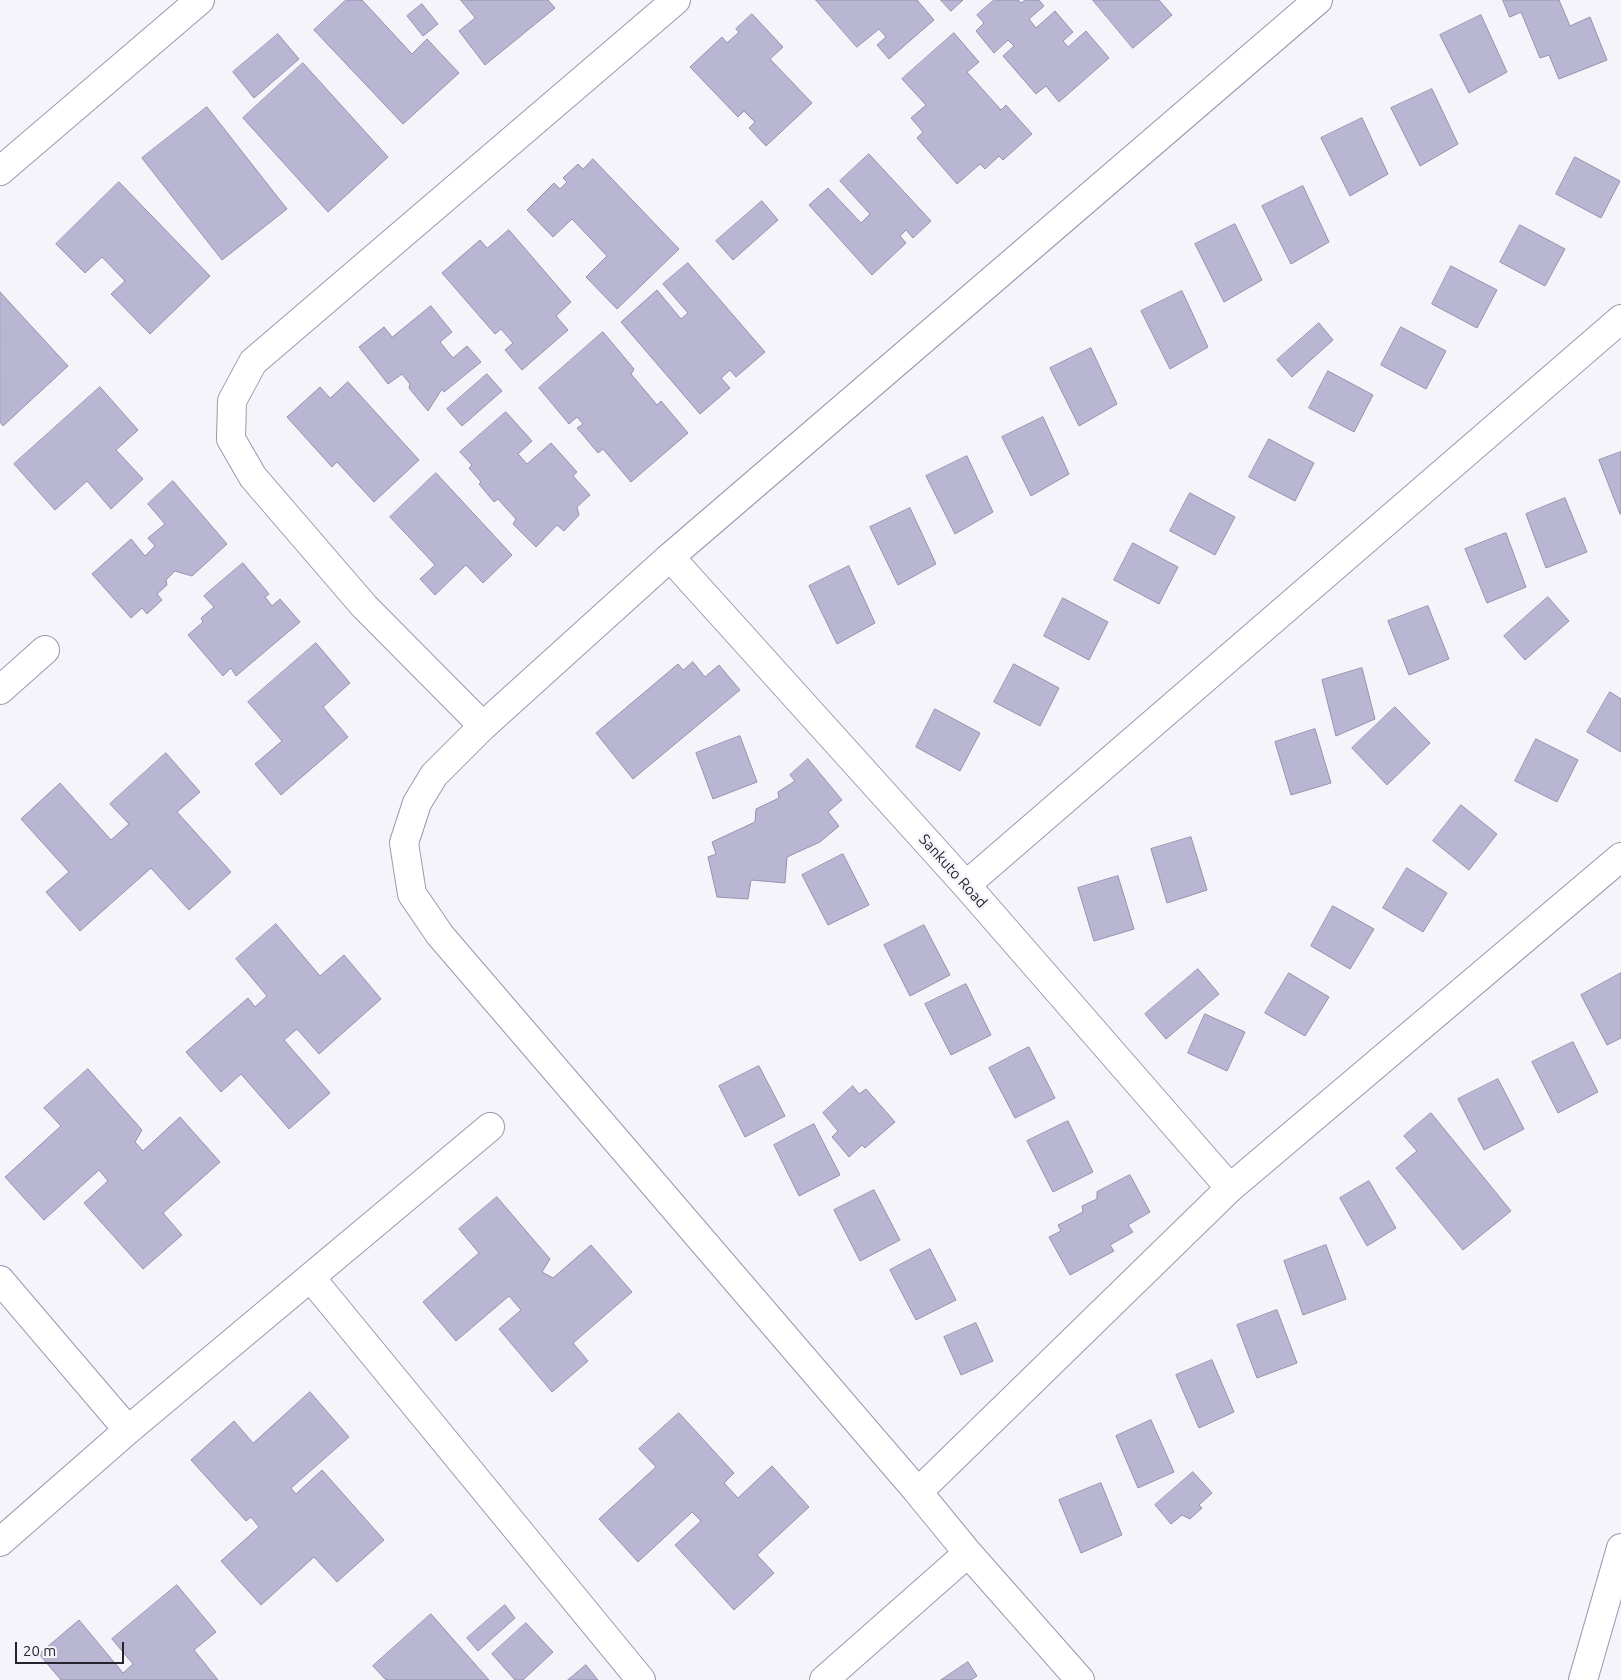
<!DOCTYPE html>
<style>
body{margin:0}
#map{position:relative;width:1621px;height:1680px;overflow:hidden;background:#f4f4fa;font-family:Ubuntu,sans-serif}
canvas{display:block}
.scale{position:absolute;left:15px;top:1642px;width:109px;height:22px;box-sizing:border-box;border:2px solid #24232e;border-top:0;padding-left:6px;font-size:15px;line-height:18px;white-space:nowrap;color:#24232e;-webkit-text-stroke:4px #f4f4fa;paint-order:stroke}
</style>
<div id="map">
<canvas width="1621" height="1680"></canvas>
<div class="scale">20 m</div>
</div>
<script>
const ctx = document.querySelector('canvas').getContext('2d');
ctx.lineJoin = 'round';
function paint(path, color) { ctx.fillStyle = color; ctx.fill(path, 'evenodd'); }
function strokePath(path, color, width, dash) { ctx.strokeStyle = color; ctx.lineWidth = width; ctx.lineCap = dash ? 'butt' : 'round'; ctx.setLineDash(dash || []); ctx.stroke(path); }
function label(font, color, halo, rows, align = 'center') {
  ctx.font = font + ' Ubuntu,sans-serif'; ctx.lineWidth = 5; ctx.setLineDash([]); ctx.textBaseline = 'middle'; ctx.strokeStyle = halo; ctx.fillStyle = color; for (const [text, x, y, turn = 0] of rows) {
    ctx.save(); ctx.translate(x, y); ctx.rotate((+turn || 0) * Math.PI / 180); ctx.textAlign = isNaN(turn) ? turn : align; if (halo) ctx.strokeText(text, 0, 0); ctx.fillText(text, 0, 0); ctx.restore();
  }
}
const building = new Path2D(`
 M346,0H362L412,54L427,39L459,73L403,124L314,30Z
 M461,0H548L555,8L485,65L459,31L475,18Z
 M816,0H917L934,20L889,59L877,45L886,37L879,29L857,47Z
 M941,0H963L951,11Z
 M994,0H1018L1021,3L1025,0H1039L1044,6L1029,19L1036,28L1055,11L1073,32L1063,41L1068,47L1086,31L1109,58L1059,102L1046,86L1036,94L1003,56L1014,46L1008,40L994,53L976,31L984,23L977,15Z
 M1093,0H1159L1172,15L1133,48Z
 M1503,0H1559L1570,26L1590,17L1607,60L1559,79L1549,55L1540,58L1521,12L1510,17Z
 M422,4L438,24L423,36L407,16Z
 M752,14L783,47L770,59L812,103L766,146L749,128L755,122L744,111L738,117L690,67L722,37L727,43L739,32L736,29Z
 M1481,15L1507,72L1469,93L1440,35Z
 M954,33L979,62L967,72L1001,110L1006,105L1032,134L1003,160L999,156L985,169L980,164L957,184L917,138L923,132L911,118L926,105L902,79Z
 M278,34L299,59L254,98L233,72Z
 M303,63L388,157L328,212L243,118Z
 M1432,89L1458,144L1420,166L1391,108Z
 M207,107L287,209L222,260L142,158Z
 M1362,118L1388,174L1350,196L1321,138Z
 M869,154L931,221L913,238L906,230L900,236L906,243L872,275L809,205L828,188L861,223L870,214L840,181Z
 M1575,157L1620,181L1601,218L1556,194Z
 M593,159L679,249L617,309L586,277L607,256L572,219L553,237L527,210L554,183L560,189L567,182L563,178L578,164L583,169Z
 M119,182L210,276L150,334L111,294L125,281L102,257L85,273L56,244Z
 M1303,186L1329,242L1291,264L1262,206Z
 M762,201L778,220L733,260L716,241Z
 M1235,224L1262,280L1224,302L1195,244Z
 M1520,225L1565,249L1545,286L1500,262Z
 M509,230L571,302L556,316L568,330L522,370L505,350L513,343L501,329L495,334L442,273L480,240L487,248Z
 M688,263L765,352L736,377L730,370L721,378L730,388L700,414L621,322L657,290L681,319L688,313L663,284Z
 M1451,266L1497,290L1477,328L1432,304Z
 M1182,291L1208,347L1170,369L1141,311Z
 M0,292L68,366L3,426L0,422Z
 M431,306L452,332L440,342L453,358L467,346L481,362L444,392L442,389L428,411L409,388L410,384L402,374L388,384L359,347L384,327L392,337Z
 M1319,323L1333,340L1292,377L1277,360Z
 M1401,327L1446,351L1426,389L1381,365Z
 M603,332L634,369L631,374L657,405L661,401L688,433L631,482L603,449L598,453L577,428L583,424L577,417L569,424L539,388Z
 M1091,348L1117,404L1079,426L1050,368Z
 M1328,371L1373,395L1354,432L1309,408Z
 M487,374L502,391L462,426L447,409Z
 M348,382L419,460L374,502L337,462L332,467L287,417L320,387L330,398Z
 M100,387L138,430L116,450L143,479L111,509L87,481L55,510L14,464Z
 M506,412L532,441L518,454L527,464L551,443L577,472L573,476L590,495L577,507L579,515L564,531L557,525L536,547L513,524L516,519L498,499L494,502L479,484L481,482L469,468L472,465L460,452Z
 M1043,417L1069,474L1031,496L1002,437Z
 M1269,439L1314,463L1295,501L1249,477Z
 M1621,452V514H1620L1599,460Z
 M967,456L993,512L955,534L926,476Z
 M436,473L512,555L483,583L466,565L435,595L420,579L435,565L390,517Z
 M173,481L227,544L192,576L175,571L166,580L167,585L157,594L162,600L147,614L142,608L131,618L92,574L131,539L145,556L155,546L148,538L165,524L148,504Z
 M1190,493L1235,517L1215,555L1170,531Z
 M1565,498L1587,552L1546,568L1526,514Z
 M910,508L936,564L898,585L870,527Z
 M1506,533L1526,587L1487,603L1465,549Z
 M1133,543L1178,567L1159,604L1114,580Z
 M243,563L269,594L265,597L272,606L280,599L300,622L236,676L231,668L223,676L188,635L203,622L201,618L214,607L204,596Z
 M849,566L875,623L837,644L809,586Z
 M1548,597L1569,621L1525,660L1504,636Z
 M1063,598L1108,622L1089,660L1044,636Z
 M1428,606L1449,659L1409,675L1388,621Z
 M316,643L350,683L323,707L348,737L281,795L255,764L282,741L248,702Z
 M693,662L705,677L719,665L740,690L633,779L596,733L678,664L683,670Z
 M1014,664L1059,688L1040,726L994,702Z
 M1362,668L1375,719L1336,736L1322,680Z
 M1610,692L1621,699V752L1587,732Z
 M1395,707L1430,743L1387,785L1352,748Z
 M935,709L980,733L960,771L916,747Z
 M1315,729L1331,783L1291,795L1275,742Z
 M740,736L757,782L713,799L696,753Z
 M1536,739L1578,760L1557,802L1515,781Z
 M166,753L200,792L177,812L231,872L189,910L151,868L80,931L46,892L69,872L21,819L60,783L111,840L129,824L110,804Z
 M808,759L842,800L828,812L839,826L820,842L787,857L785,883L751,880L748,899L717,897L708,857L716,854L712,842L755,822L756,809L779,798L778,792L795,781L790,775Z
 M1461,805L1497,834L1469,870L1433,841Z
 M1191,837L1207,890L1167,903L1151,849Z
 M843,854L869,905L828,925L802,875Z
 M1407,868L1447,893L1423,932L1383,908Z
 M1118,876L1134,929L1094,941L1078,888Z
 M1333,906L1374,929L1350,969L1311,946Z
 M276,924L320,976L344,955L381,999L319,1054L297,1029L284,1040L330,1093L289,1129L241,1074L221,1092L186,1052L248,998L255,1007L267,996L236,959Z
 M924,925L950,975L910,996L884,945Z
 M1198,969L1219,994L1166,1039L1145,1014Z
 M1289,973L1329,997L1305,1036L1265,1013Z
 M1621,973V1038L1607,1045L1581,995Z
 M966,984L991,1035L951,1055L925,1004Z
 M1205,1014L1245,1032L1227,1071L1188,1053Z
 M1573,1042L1598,1092L1558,1113L1532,1062Z
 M1029,1047L1055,1098L1015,1118L989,1068Z
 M759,1066L785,1116L745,1137L719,1086Z
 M88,1069L142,1130L135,1142L143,1151L180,1117L220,1162L163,1213L182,1235L143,1269L84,1203L108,1181L99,1170L44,1220L5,1177L61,1126L44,1108Z
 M1498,1079L1524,1129L1484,1150L1458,1099Z
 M853,1086L859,1094L866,1089L895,1122L865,1148L862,1145L849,1157L832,1137L838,1131L823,1113Z
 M1431,1113L1511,1211L1463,1250L1396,1168L1417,1151L1404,1136Z
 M1068,1121L1093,1172L1053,1192L1027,1141Z
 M814,1124L840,1175L799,1196L774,1145Z
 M1130,1175L1150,1212L1128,1225L1133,1232L1110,1245L1114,1251L1070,1275L1049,1237L1061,1231L1058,1225L1083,1212L1082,1206L1097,1199V1192Z
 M1369,1181L1396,1228L1367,1246L1340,1198Z
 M874,1190L900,1240L860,1261L834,1210Z
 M497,1197L550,1259L542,1272L553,1278L591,1245L632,1292L573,1343L588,1361L552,1392L499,1329L521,1310L509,1296L456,1341L423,1302L479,1253L459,1229Z
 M1326,1245L1346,1299L1303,1315L1284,1261Z
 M930,1249L956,1300L916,1320L890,1270Z
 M1277,1310L1297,1363L1257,1378L1237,1325Z
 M976,1323L993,1361L961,1375L944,1337Z
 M1212,1360L1234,1412L1199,1428L1176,1375Z
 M310,1392L349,1437L291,1488L296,1494L322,1470L384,1540L337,1582L314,1557L261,1605L221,1561L259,1527L251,1517L246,1521L191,1460L234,1421L253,1443Z
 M679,1413L734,1473L724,1483L738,1498L772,1466L809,1507L757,1555L774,1573L734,1610L675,1545L701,1521L692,1512L638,1562L599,1519L656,1467L639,1449Z
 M1151,1420L1174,1472L1138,1488L1116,1436Z
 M1193,1472L1212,1493L1199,1505L1202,1508L1190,1519L1182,1515L1171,1524L1155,1505Z
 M1101,1483L1122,1535L1081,1553L1059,1500Z
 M177,1585L216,1632L194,1650L218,1680H61L39,1654L79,1620L123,1673L133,1664L112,1639Z
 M505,1605L515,1618L478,1651L467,1638Z
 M431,1614L489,1680H386L373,1666Z
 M526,1623L553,1652L523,1680H515L492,1654Z
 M968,1662L977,1676L971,1680H941Z
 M586,1665L598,1680H568Z`);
paint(building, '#b8b6d3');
strokePath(building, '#9592ae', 1);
const street = new Path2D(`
 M670,557L966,885L1230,1188
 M0,690L45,650
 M483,726L364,606L253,477L231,439L232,401L253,362L676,0
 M966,885L1621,319
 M311,1278L641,1680
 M0,1280L128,1430
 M918,1492L1230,1188L1621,857
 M0,1542L128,1430L490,1127
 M824,1680L968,1553
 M1080,1680L968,1553L918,1492L440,935L412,894L404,843L417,803L434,775L483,726L670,557L1318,0
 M1583,1680L1621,1548`);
const secondary = new Path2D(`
 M0,171L200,0`);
strokePath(street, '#9a97b4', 30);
strokePath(secondary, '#9a97b4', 30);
strokePath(street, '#fff', 28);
strokePath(secondary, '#fff', 28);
label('15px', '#24232e', '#f4f4fa', [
 ["Sankuto Road",953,871,48]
]);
</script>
